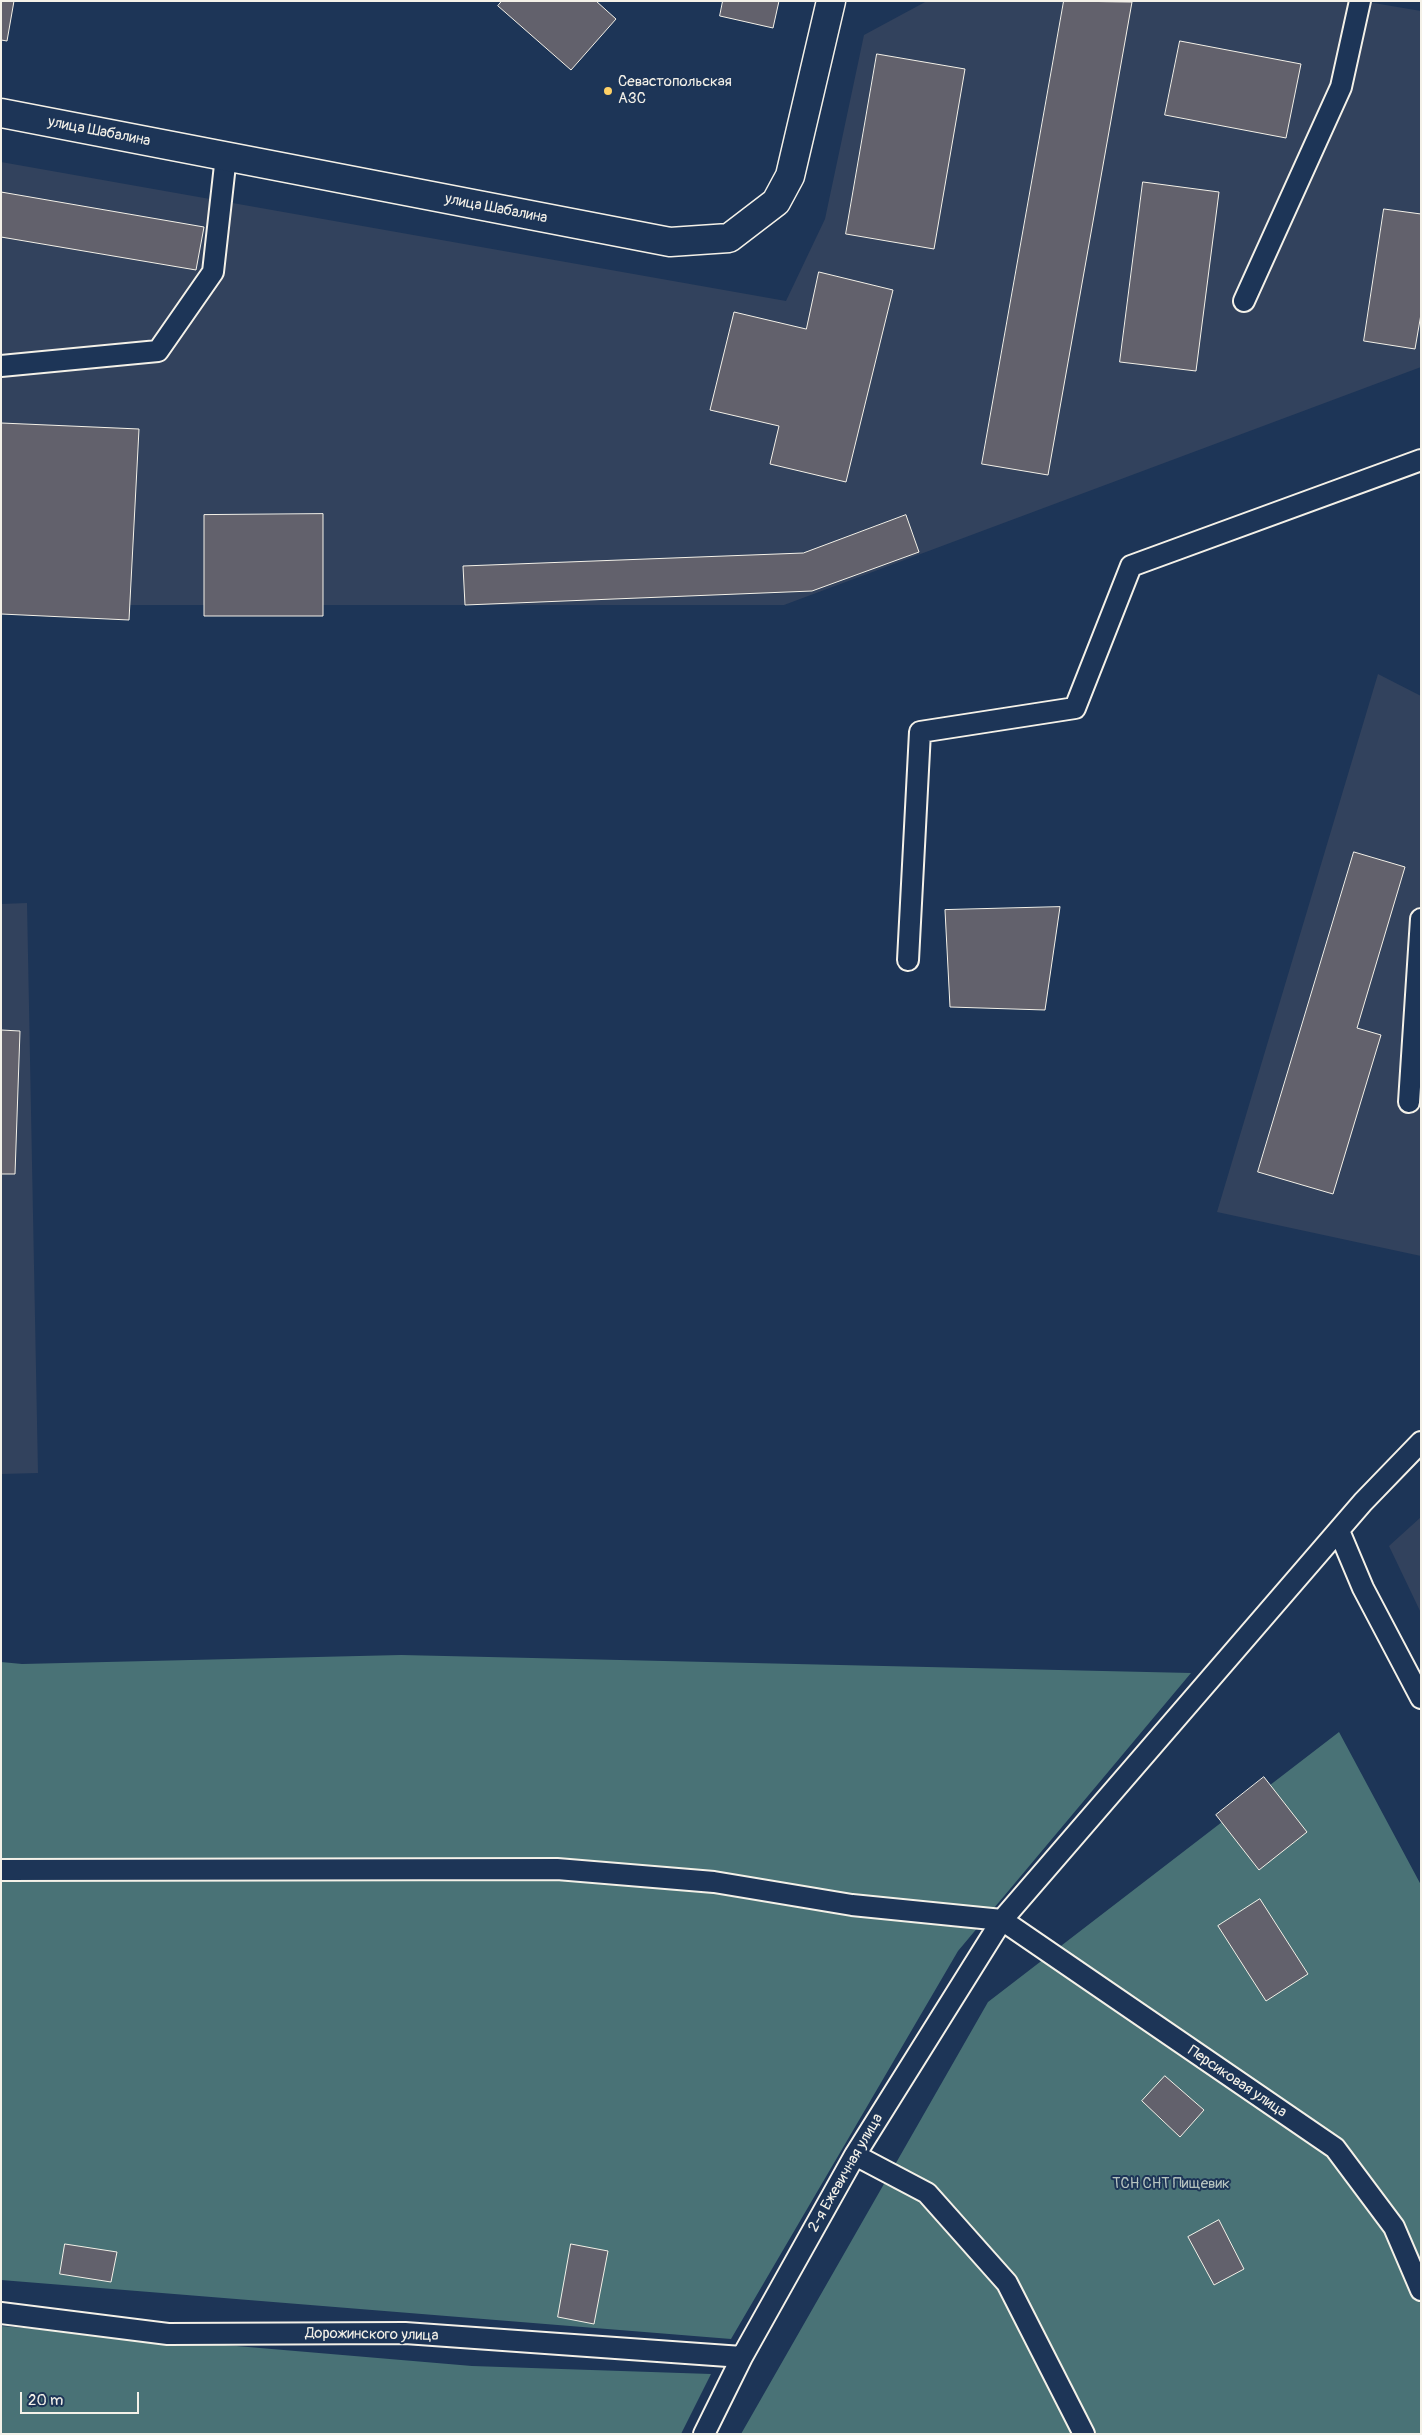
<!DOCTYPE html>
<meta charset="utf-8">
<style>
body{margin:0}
#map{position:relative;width:1422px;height:2435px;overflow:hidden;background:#1d3557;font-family:Pangolin,sans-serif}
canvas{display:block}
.frame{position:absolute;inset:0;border:2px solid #f4f1e8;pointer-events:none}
.scale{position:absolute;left:20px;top:2392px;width:119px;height:22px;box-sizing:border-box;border:2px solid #f4f1e8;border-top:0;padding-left:6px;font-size:15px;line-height:18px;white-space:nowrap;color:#f4f1e8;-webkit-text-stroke:4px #1d3557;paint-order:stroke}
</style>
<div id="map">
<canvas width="1422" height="2435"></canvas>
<div class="frame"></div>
<div class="scale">20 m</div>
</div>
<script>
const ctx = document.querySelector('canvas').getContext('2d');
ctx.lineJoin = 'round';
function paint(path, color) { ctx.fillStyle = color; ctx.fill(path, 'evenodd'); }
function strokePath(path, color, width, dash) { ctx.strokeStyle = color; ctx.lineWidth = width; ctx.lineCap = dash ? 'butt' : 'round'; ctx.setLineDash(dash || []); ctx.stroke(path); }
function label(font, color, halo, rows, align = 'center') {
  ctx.font = font + ' Pangolin,sans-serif'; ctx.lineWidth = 4; ctx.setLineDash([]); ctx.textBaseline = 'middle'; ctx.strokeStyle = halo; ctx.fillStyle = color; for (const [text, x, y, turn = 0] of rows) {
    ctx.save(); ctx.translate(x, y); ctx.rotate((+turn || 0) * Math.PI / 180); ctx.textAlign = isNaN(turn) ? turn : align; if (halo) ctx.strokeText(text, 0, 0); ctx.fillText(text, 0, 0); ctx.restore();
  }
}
paint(new Path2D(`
 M927,1H1362L1421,11V367L784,605H1V162L786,301L825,219L864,35Z
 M1378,674L1421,696V1256L1217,1212Z
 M27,903L38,1473L1,1474V904Z
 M1421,1517V1613L1389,1546Z`), '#32425d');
paint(new Path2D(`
 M401,1655L1191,1673L958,1951L731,2339L1,2280V1662L22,1664Z
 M1339,1732L1421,1885V2434H741L988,2002Z
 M1,2326L472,2366L711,2374L681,2434H1Z`), '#497276');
const building = new Path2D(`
 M1,1H14L7,41L1,40Z
 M502,1H596L616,19L571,70L498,6Z
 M723,1H779L773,28L720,16Z
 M1064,1L1132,2L1048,475L982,464Z
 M1180,41L1301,64L1286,138L1165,115Z
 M877,54L965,69L934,249L846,234Z
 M1143,182L1219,192L1196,371L1120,362Z
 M1,192L204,227L196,270L1,237Z
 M1384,209L1421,214V314L1415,349L1364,341Z
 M819,272L893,290L846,482L770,464L779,426L710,410L734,312L806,329Z
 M1,423L139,429L129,620L1,614Z
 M323,514V616H204V515Z
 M906,515L919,552L812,591L465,605L463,566L803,553Z
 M1354,852L1405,867L1357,1028L1381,1035L1333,1194L1258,1172Z
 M1060,907L1045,1010L950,1007L945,910Z
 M1,1030L20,1031L15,1174H1Z
 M1264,1777L1307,1832L1259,1870L1216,1815Z
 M1260,1899L1308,1974L1266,2001L1218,1926Z
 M1165,2076L1204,2110L1180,2137L1142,2101Z
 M1219,2220L1244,2269L1214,2285L1188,2237Z
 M65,2244L117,2252L111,2282L60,2274Z
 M571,2244L608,2251L594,2324L558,2317Z`);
paint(building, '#62616c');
strokePath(building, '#f4f1e8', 1);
const service = new Path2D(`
 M1244,301L1341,87L1360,1
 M1,366L158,351L213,272L226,156
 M908,960L920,732L1075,708L1131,566L1421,460
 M1409,1102L1421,919
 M1339,1531L1363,1588L1421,1698
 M1,1870L557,1869L714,1882L852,1905L1002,1920L1335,2148L1394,2227L1421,2290
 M855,2155L927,2193L1007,2283L1084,2434
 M1,2313L168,2334L405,2333L742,2357
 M704,2434L742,2357L855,2155L1002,1920L1363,1502L1421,1442`);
const secondary = new Path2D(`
 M1,113L670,242L729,238L776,202L790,176L831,1`);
strokePath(service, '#f4f1e8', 24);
strokePath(secondary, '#f4f1e8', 31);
strokePath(service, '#1d3557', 20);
strokePath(secondary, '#1d3557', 28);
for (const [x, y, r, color] of [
 [608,91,5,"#ffd166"]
]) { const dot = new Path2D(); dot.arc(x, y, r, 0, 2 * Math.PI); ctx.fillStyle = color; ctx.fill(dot); strokePath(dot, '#1d3557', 2); }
label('15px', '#f4f1e8', '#1d3557', [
 ["Севастопольская",618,82],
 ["АЗС",618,99]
], 'left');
label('15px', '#f4f1e8', '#1d3557', [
 ["улица Шабалина",99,132,11],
 ["улица Шабалина",496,209,11],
 ["Персиковая улица",1237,2082,34],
 ["2-я Ежевичная улица",846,2173,-60],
 ["Дорожинского улица",372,2335,1]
]);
label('15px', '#b8c5c0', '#1d3557', [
 ["ТСН СНТ Пищевик",1171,2184]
]);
</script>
